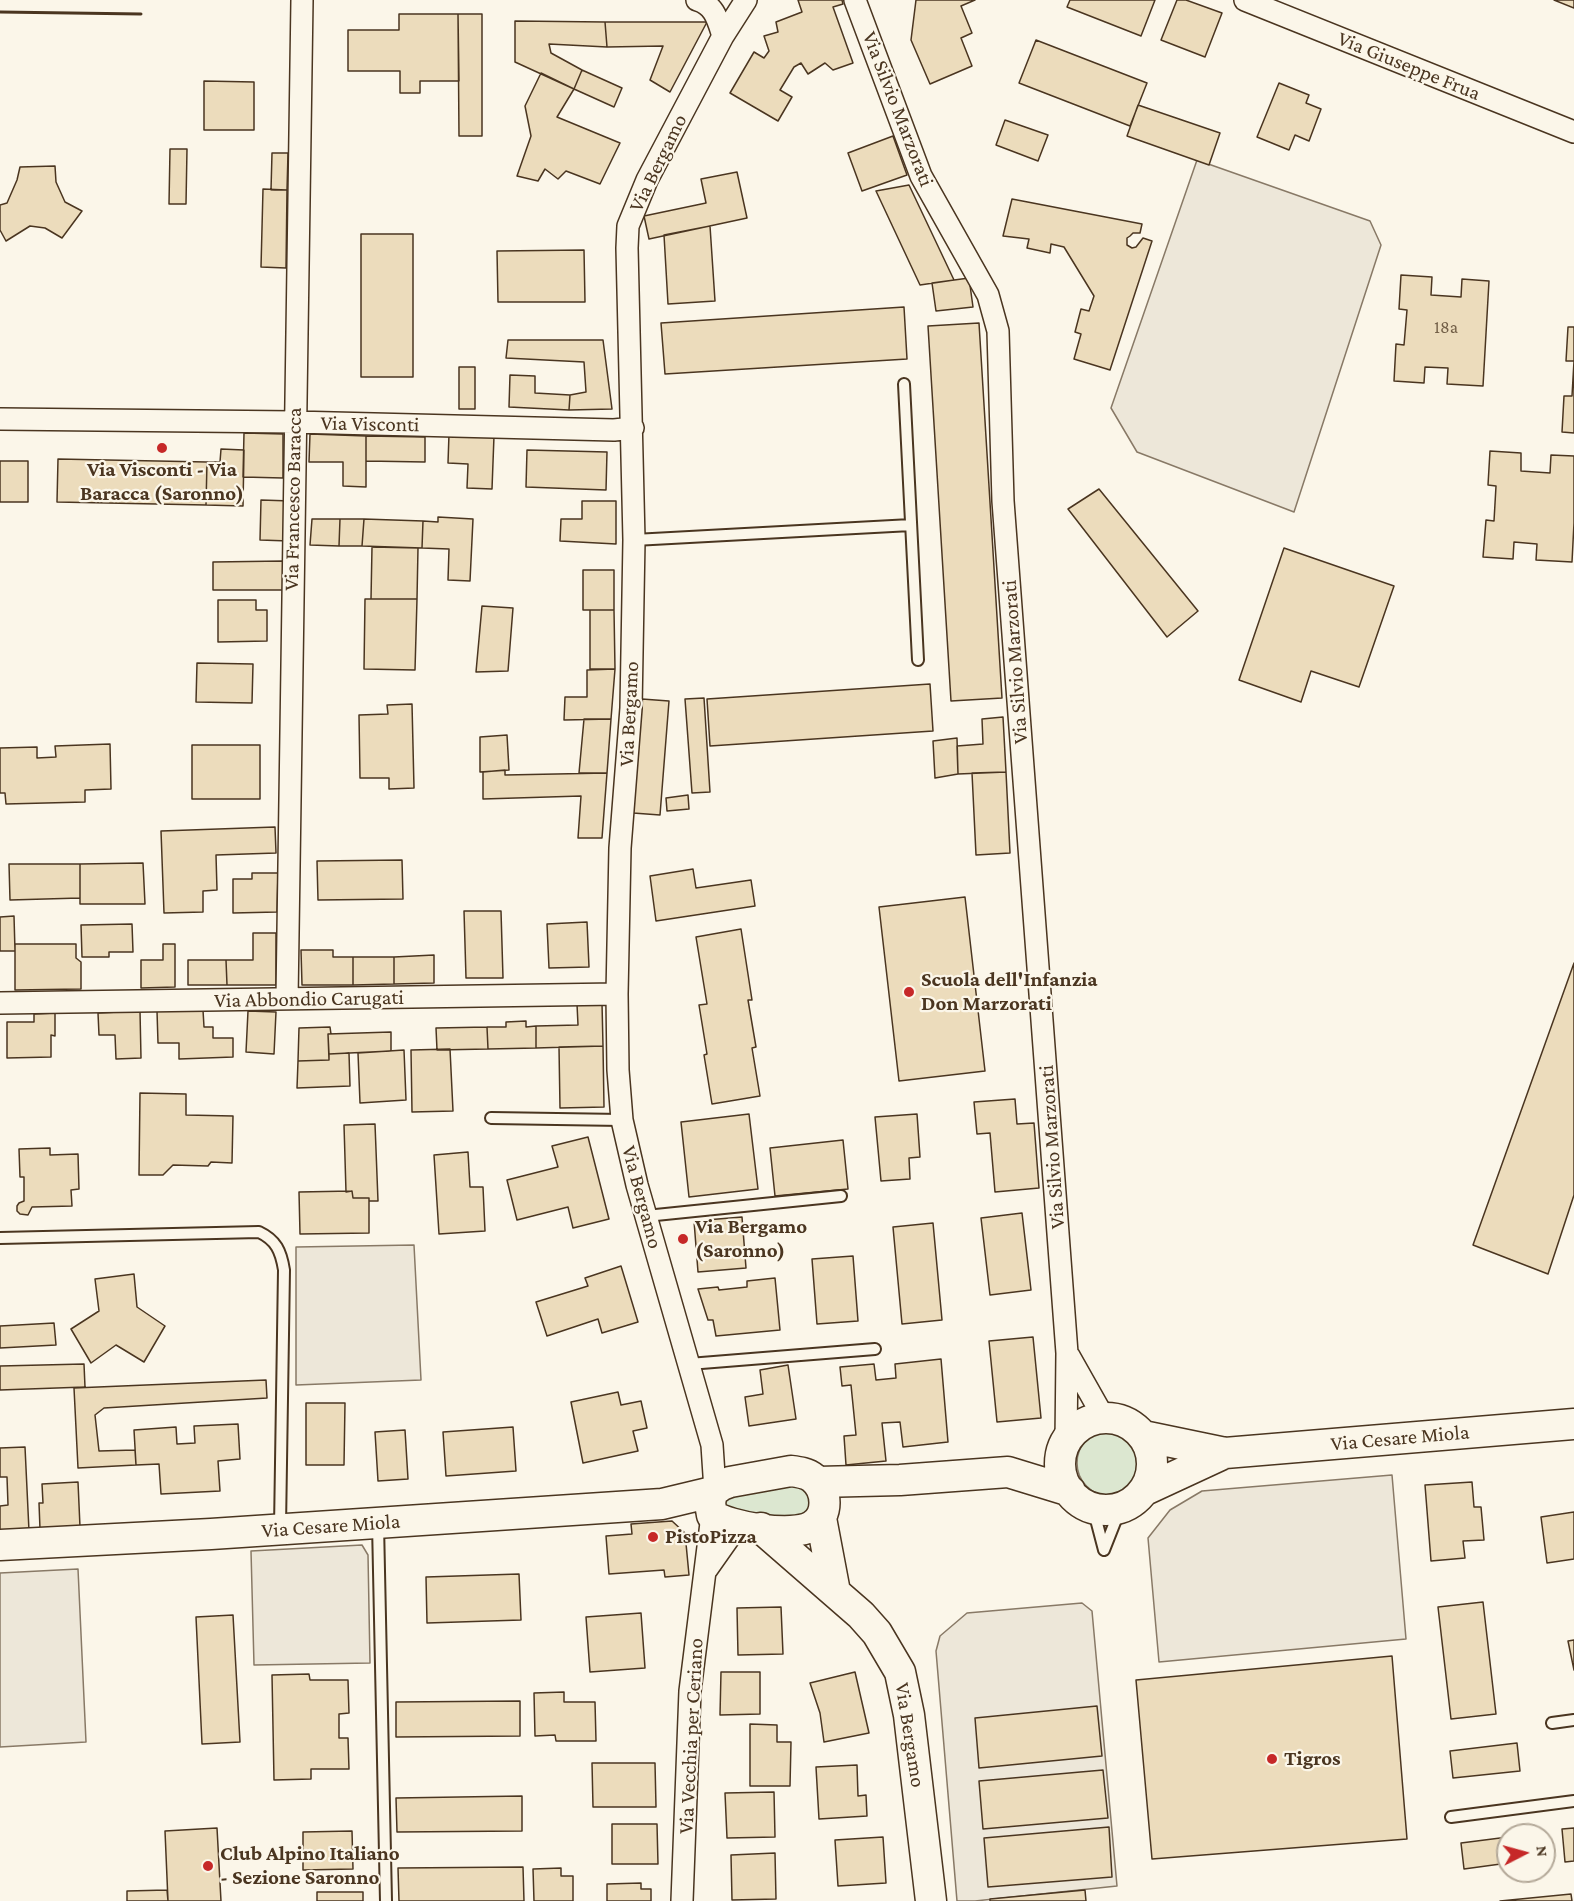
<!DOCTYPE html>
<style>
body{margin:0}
#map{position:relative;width:1574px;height:1901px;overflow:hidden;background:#fbf6e9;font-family:"Crimson Pro",serif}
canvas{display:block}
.north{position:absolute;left:1496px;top:1823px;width:60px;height:60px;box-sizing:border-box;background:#fbf6e9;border:2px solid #b4a999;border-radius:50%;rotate:84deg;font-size:16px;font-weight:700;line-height:24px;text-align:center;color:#4a3520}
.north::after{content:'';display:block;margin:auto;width:21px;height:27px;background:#c62828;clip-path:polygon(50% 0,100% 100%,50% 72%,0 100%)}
</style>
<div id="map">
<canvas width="1574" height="1901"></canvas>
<div class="north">N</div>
</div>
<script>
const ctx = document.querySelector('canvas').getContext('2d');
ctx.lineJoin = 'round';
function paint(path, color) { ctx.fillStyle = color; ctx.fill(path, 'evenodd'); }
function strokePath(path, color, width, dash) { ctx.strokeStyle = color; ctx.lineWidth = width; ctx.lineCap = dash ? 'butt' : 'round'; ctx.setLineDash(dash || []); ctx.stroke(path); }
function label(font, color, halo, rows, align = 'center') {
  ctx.font = font + ' "Crimson Pro",serif'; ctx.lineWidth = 4.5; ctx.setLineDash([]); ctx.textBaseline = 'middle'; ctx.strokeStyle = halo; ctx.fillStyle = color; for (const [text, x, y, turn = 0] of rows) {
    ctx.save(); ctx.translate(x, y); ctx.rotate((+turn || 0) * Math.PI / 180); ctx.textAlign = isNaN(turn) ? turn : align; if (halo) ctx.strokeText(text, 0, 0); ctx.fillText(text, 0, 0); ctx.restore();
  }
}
const green = new Path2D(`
 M1077 1463a33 33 0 1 1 66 0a33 33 0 1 1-66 0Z
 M798,1480L810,1486L811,1517L728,1515L725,1503L726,1496Z`);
paint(green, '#dce7d0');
strokePath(green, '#887966', 1.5);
const parking = new Path2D(`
 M1197,160L1370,221L1381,245L1294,512L1137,452L1111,408Z
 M414,1245L421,1380L296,1385V1247Z
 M1392,1475L1406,1639L1159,1662L1148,1538L1170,1510L1202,1491Z
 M362,1545L368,1555L370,1663L254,1665L251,1551Z
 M78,1569L86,1742L0,1747V1573Z
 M1082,1603L1092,1611L1117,1886L975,1901H957L936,1651L940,1636L967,1613Z`);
paint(parking, '#ede7d9');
strokePath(parking, '#887966', 1.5);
const building = new Path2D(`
 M798,0H842L843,4L833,7L853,63L833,70L825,63L808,74L801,63L794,67L780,90L792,97L778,121L730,93L754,52L764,58L769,51L764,36L778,32L776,22L802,12Z
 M916,0H975L961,6L972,33L961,38L972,66L930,84L911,40Z
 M1070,0H1155L1141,36L1067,7Z
 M1177,0H1186L1222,13L1205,57L1161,40Z
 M1554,0H1574V8Z
 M399,14H458L459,81H420V93H400V71H348V30H399Z
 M458,14H482V136H459Z
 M515,21L605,22L607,47L549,44L551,53L582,70L574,89L515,62Z
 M605,22H707L670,92L650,80L663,46L607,47Z
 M1036,40L1147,83L1130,126L1019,83Z
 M582,70L622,88L614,107L574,89Z
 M541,73L574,89L557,117L620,143L600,184L566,171L558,179L545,169L538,181L517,176L531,136L525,106Z
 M204,81L254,82V130H204Z
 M1279,83L1309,95L1306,103L1321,109L1309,141L1295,135L1289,150L1257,137Z
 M1138,105L1220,133L1209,165L1127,136Z
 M1005,120L1048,135L1038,161L996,145Z
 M893,136L907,175L862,191L848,153Z
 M170,149H187L186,204H169Z
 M272,153H288L287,190H271Z
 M55,166L56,182L65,202L82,211L62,238L45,228L30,226L6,241L0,230V205L7,203L17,180L20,167Z
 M737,172L747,218L649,239L644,216L706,203L701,179Z
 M909,185L954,280L920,285L876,191Z
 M263,189L287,190L286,268L261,267Z
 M1012,199L1142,224L1140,233H1133L1130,236L1127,238V245L1132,248L1136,247L1143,238L1152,241L1110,370L1074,359L1081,334L1075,332L1081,309L1089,311L1094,296L1064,247L1051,244L1050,253L1027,248L1029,239L1003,236Z
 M710,226L715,301L668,304L664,235Z
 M361,234H413V377H361Z
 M584,250L585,302H498L497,251Z
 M1401,275L1432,277L1431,295L1461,297L1462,279L1489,281L1483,386L1447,384L1448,368L1425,367L1424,383L1394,381L1396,344L1404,345L1407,310L1399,309Z
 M969,278L973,307L936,311L932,283Z
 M904,307L907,359L665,374L661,323Z
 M979,323L1002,698L951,701L928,326Z
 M1568,327H1574V433L1562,432L1564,396H1572L1574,361H1566Z
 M508,340H603L612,409L569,410L570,395L586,392L584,362L506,358Z
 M459,367H475V409H459Z
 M510,375L535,376V393L570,395L569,410L509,407Z
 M244,433L283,434V478L243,477Z
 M310,434L366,436V487L343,486V462H309Z
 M449,434L494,436L492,489L467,488L468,464L448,463Z
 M366,436L425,437V462L366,461Z
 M221,449L244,450L243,506L206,505L207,462H220Z
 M527,450L607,452L606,490L526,487Z
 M1490,451L1521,453V471L1550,473L1551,455L1574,456V523L1572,562L1536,560L1537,544L1514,542L1513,559L1483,557L1486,520L1494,521L1496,486L1488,485Z
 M58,459L207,462L206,505L57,502Z
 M0,461H28V502H0Z
 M1099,489L1198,611L1167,637L1068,509Z
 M261,500L291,501L289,541L260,540Z
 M582,501H616V544L560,541L561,519H582Z
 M438,517L473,519L470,581L448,580L449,549L422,548L423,521L438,522Z
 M312,519H340L339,546L310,545Z
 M340,519H364L362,546H339Z
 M364,519L423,521L422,548L362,546Z
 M372,547L418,548L417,599H371Z
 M1284,548L1394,586L1359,687L1311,671L1301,702L1239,680Z
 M284,561V590H213V562Z
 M583,570H614V610H583Z
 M365,599H417L415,670L364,669Z
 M218,600H256V610H267V641L218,642Z
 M482,606L513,608L508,671L476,672Z
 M590,610H614L615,669H590Z
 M197,663L253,664L252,703L196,702Z
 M615,669L611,719L564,720L565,697H587V670Z
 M930,684L933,731L710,746L707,699Z
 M704,698L710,792L692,793L685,699Z
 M642,699L669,701L660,815L633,813Z
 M412,704L414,788L389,789V778H360L359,715L388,714L387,705Z
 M1003,717L1006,772L958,774L957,746L983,744L982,719Z
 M584,719H611L607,773H579Z
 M507,735L509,770L480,772V737Z
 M957,738L958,774L935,778L933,741Z
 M110,744L111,789L85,790V802L6,804L5,793H0V748L37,747V758L56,757L55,746Z
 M192,745H260V799H192Z
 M505,770V775L607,773L602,838H578L581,796L483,799V772Z
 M1006,772L1010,853L976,855L972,773Z
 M688,795L689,809L667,811L666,798Z
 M275,827L276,853L216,855L217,890L203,891V912L164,913L161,831Z
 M402,860L403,899L318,900L317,861Z
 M143,863L145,904H80V864Z
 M9,864H80V898L10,900Z
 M693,869L696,888L751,880L755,906L656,921L650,876Z
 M252,873H278L277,912L233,913V879H252Z
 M965,897L985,1071L899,1081L879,907Z
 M464,911H501L503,978H466Z
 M14,916L15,951H0V917Z
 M587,922L589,967L549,968L547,924Z
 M132,924L133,952H109V957H82L81,925Z
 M741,929L752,1000H748L756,1047L752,1048L760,1096L712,1104L704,1055L707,1054L699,1005L707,1004L696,937Z
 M253,933H276V985H227L226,960H253Z
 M15,944H76V958L81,962V989L15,990Z
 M163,944H175V987L141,988V960H163Z
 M301,950H333V957H353V985H302Z
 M434,955V983L394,984V957Z
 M353,957H394V984L353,985Z
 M188,960H226L227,985H188Z
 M1574,963V1195L1548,1274L1473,1245Z
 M602,1003L603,1046L536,1048V1026L578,1025L577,1004Z
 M203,1010L204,1027H213V1038H233V1057L179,1059V1043H158L157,1011Z
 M140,1011L141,1058L116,1059L115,1035H99L98,1013Z
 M248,1011L276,1012L274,1054L246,1052Z
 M55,1013V1036L51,1035V1057L7,1058V1022H34V1014Z
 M526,1021V1027L536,1026V1048L488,1049L487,1027H506V1022Z
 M330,1027L331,1034H328L329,1060L298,1061L299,1028Z
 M487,1027L488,1049L437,1050L436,1028Z
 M391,1032V1051L329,1054L328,1034Z
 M603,1046L604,1107L560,1108L559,1047Z
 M450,1049L453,1111L412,1112L411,1050Z
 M404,1050L406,1100L360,1103L358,1053Z
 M349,1053L350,1086L297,1088L298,1061L329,1060V1054Z
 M140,1093L186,1094V1115L233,1116L232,1163L211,1162L208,1166L173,1165L163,1175H139Z
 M1015,1099L1017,1124L1034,1123L1039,1188L995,1192L990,1133L977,1134L974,1102Z
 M749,1114L758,1189L689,1197L681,1122Z
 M917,1114L920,1157L909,1158L910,1179L881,1181L875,1117Z
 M375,1124L378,1201H369V1198H353L352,1191L346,1192L344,1125Z
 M588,1137L609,1219L573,1228L568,1207L517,1220L507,1180L558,1167L552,1146Z
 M843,1140L848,1189L775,1196L770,1148Z
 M50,1148V1155L78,1154L79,1189L71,1190L72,1206L32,1207L28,1215L20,1214L17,1211V1206L19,1203L24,1201V1177H20L19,1149Z
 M468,1152L470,1187H483L485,1231L439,1234L434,1155Z
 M352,1191L353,1198H369V1233L300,1234L299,1192Z
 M1022,1213L1031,1290L990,1295L981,1218Z
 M742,1217L746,1268L698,1272L694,1221Z
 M933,1223L942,1320L902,1324L893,1227Z
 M853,1256L858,1321L817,1324L812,1259Z
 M621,1266L638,1322L602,1333L598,1319L547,1336L536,1302L588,1286L585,1278Z
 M134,1274L137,1307L165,1326L144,1362L116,1345L91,1363L71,1329L99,1311L95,1279Z
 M775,1278L780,1330L716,1336L713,1320H708L698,1289L718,1287L719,1290L747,1287V1281Z
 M54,1323L56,1345L0,1348V1326Z
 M1033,1337L1041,1418L997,1422L989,1341Z
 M941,1359L948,1442L903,1447L900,1422L882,1423L886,1461L846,1465L844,1436L856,1435L851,1385L842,1386L840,1367L874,1364L876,1380L896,1378L895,1364Z
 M84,1364L85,1387L0,1390V1366Z
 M788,1365L796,1419L749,1426L745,1397L763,1394L760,1370Z
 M266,1380L267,1398L104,1408L95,1415L99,1451L135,1450L136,1465L78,1468L74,1388Z
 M618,1392L621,1405L641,1401L647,1428L633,1431L638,1451L583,1463L571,1402Z
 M306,1403H345L344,1465H306Z
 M238,1424L240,1459L218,1461L220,1491L161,1494L159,1464L136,1465L134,1430L176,1427L177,1444L195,1443L194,1426Z
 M513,1427L516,1471L446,1476L443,1432Z
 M405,1430L408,1479L378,1481L375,1432Z
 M25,1447L29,1531L0,1532V1506L8,1505L7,1477H0V1448Z
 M78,1482L80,1527L40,1529L39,1503H43L42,1484Z
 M1472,1482L1474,1507H1481L1484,1540L1463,1541L1465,1558L1431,1561L1425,1485Z
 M1574,1512V1559L1547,1563L1541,1517Z
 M672,1521L685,1533L689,1575L665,1577L664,1570L609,1574L606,1536L632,1534L631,1524Z
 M519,1574L521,1620L427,1623L426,1577Z
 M1483,1602L1496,1714L1451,1719L1438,1607Z
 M781,1607L783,1654L738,1655L737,1608Z
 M641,1613L645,1668L590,1672L586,1617Z
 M233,1615L240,1742L202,1744L196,1617Z
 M1574,1640V1670L1568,1641Z
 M1392,1656L1407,1839L1152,1859L1136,1680Z
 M721,1672H760V1714L720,1715Z
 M855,1672L869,1733L824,1742L820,1713L810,1683Z
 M309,1674L310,1680H348L349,1713L339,1714V1738H348L349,1769H311V1779L274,1780L272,1675Z
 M564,1692V1702H595L596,1741H556L555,1735L535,1736L534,1693Z
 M520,1701V1736L396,1737V1702Z
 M1097,1706L1102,1756L979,1768L975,1718Z
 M750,1724L777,1725V1742H791L790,1786H750Z
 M1517,1743L1520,1771L1453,1778L1450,1751Z
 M592,1763H655L656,1807H593Z
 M857,1765L858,1796L866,1795L867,1816L819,1819L816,1767Z
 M1103,1770L1108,1818L983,1829L979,1781Z
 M774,1792L775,1837L727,1838L725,1793Z
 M522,1796V1831L397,1832L396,1798Z
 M612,1824H657L658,1864H612Z
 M1109,1827L1112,1877L988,1887L984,1838Z
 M217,1828L221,1901H168L165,1831Z
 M1574,1828V1861L1565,1862L1562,1829Z
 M352,1831L353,1869L303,1870V1832Z
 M883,1837L886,1883L838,1886L835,1840Z
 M1508,1837V1863L1464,1869L1461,1843Z
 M775,1853L776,1899L732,1900L731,1855Z
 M523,1867L524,1901H399L398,1868Z
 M561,1868V1876H573V1901H534L533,1869Z
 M641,1883V1889H651V1901H607V1884Z
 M167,1890L168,1901H127V1891Z
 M1085,1890L1086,1901H990V1899Z
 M317,1892H363V1901H317Z
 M1571,1894L1572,1901H1500Z`);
paint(building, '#ecdcbc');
strokePath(building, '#4a3520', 1.5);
const lane = new Path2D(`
 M904,384L918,660
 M634,540L911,525
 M491,1118L622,1120
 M646,1216L841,1196
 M0,1238L259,1232C276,1240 281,1251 284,1270L280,1527
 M689,1364L875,1349
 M1093,1508L1104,1550
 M378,1524L386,1901
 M1104,1550L1121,1507
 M1552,1723L1574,1720
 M1451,1817L1574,1801`);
const street = new Path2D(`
 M697,0C715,5 718,21 723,36
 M855,0L921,176L988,295L998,331L1003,501L1067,1353L1066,1442
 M1245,0L1574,132
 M0,419L294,422L614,430L633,428
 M287,999L302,0
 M0,1003L617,994
 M1069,1356L1104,1418
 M715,1490L712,1445L637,1185L622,1120L618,1070L617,994L620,848L631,708L634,540L627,248L628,226L647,180L723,36L746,0
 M707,1569L738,1525
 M682,1901L690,1691L712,1515`);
const secondary = new Path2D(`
 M1060 1464a46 46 0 1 1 92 0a46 46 0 1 1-92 0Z
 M1143,1436L1225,1453L1574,1424
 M791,1471C799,1472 807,1473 813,1478C828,1490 829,1516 812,1526C793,1538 729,1527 712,1515L710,1503L712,1492L722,1485L730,1482Z
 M818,1482L900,1480L1008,1472L1070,1491
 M1143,1491L1225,1453
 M821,1518L835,1592
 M761,1528L861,1615L877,1633L900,1672L909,1715L931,1901
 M0,1545L211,1534L662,1504L712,1492`);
strokePath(lane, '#4a3520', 14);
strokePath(street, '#4a3520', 24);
strokePath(secondary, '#4a3520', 33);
strokePath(lane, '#fbf6e9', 10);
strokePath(street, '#fbf6e9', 21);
strokePath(secondary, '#fbf6e9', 30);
strokePath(new Path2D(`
 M0,12L141,14`), '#4a3520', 3);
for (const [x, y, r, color] of [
 [162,448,6,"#c62828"],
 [909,992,6,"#c62828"],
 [683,1239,6,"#c62828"],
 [653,1537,6,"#c62828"],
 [1272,1759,6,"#c62828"],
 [208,1866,6,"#c62828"]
]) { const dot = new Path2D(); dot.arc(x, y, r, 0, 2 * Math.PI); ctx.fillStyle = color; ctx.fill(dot); strokePath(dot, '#fbf6e9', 2); }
label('18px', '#725f47', null, [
 ["18a",1446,327]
]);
label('21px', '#4a3520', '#fbf6e9', [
 ["Via Giuseppe Frua",1409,66,22],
 ["Via Silvio Marzorati",898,109,69],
 ["Via Bergamo",658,163,-64],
 ["Via Visconti",370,424,1],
 ["Via Francesco Baracca",293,499,-89],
 ["Via Silvio Marzorati",1015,662,-94],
 ["Via Bergamo",629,714,-87],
 ["Via Abbondio Carugati",309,999,-1],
 ["Via Silvio Marzorati",1052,1147,-94],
 ["Via Bergamo",642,1197,75],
 ["Via Cesare Miola",1400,1438,-5],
 ["Via Cesare Miola",331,1526,-4],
 ["Via Bergamo",910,1735,81],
 ["Via Vecchia per Ceriano",691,1736,-87]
]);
label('bold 21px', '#4a3520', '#fbf6e9', [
 ["Via Visconti - Via",162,470,"center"],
 ["Baracca (Saronno)",162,494,"center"],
 ["Scuola dell'Infanzia",921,980],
 ["Don Marzorati",921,1004],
 ["Via Bergamo",695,1227],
 ["(Saronno)",695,1251],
 ["PistoPizza",665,1537],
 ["Tigros",1284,1759],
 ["Club Alpino Italiano",220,1854],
 ["- Sezione Saronno",220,1878]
], 'left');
</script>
